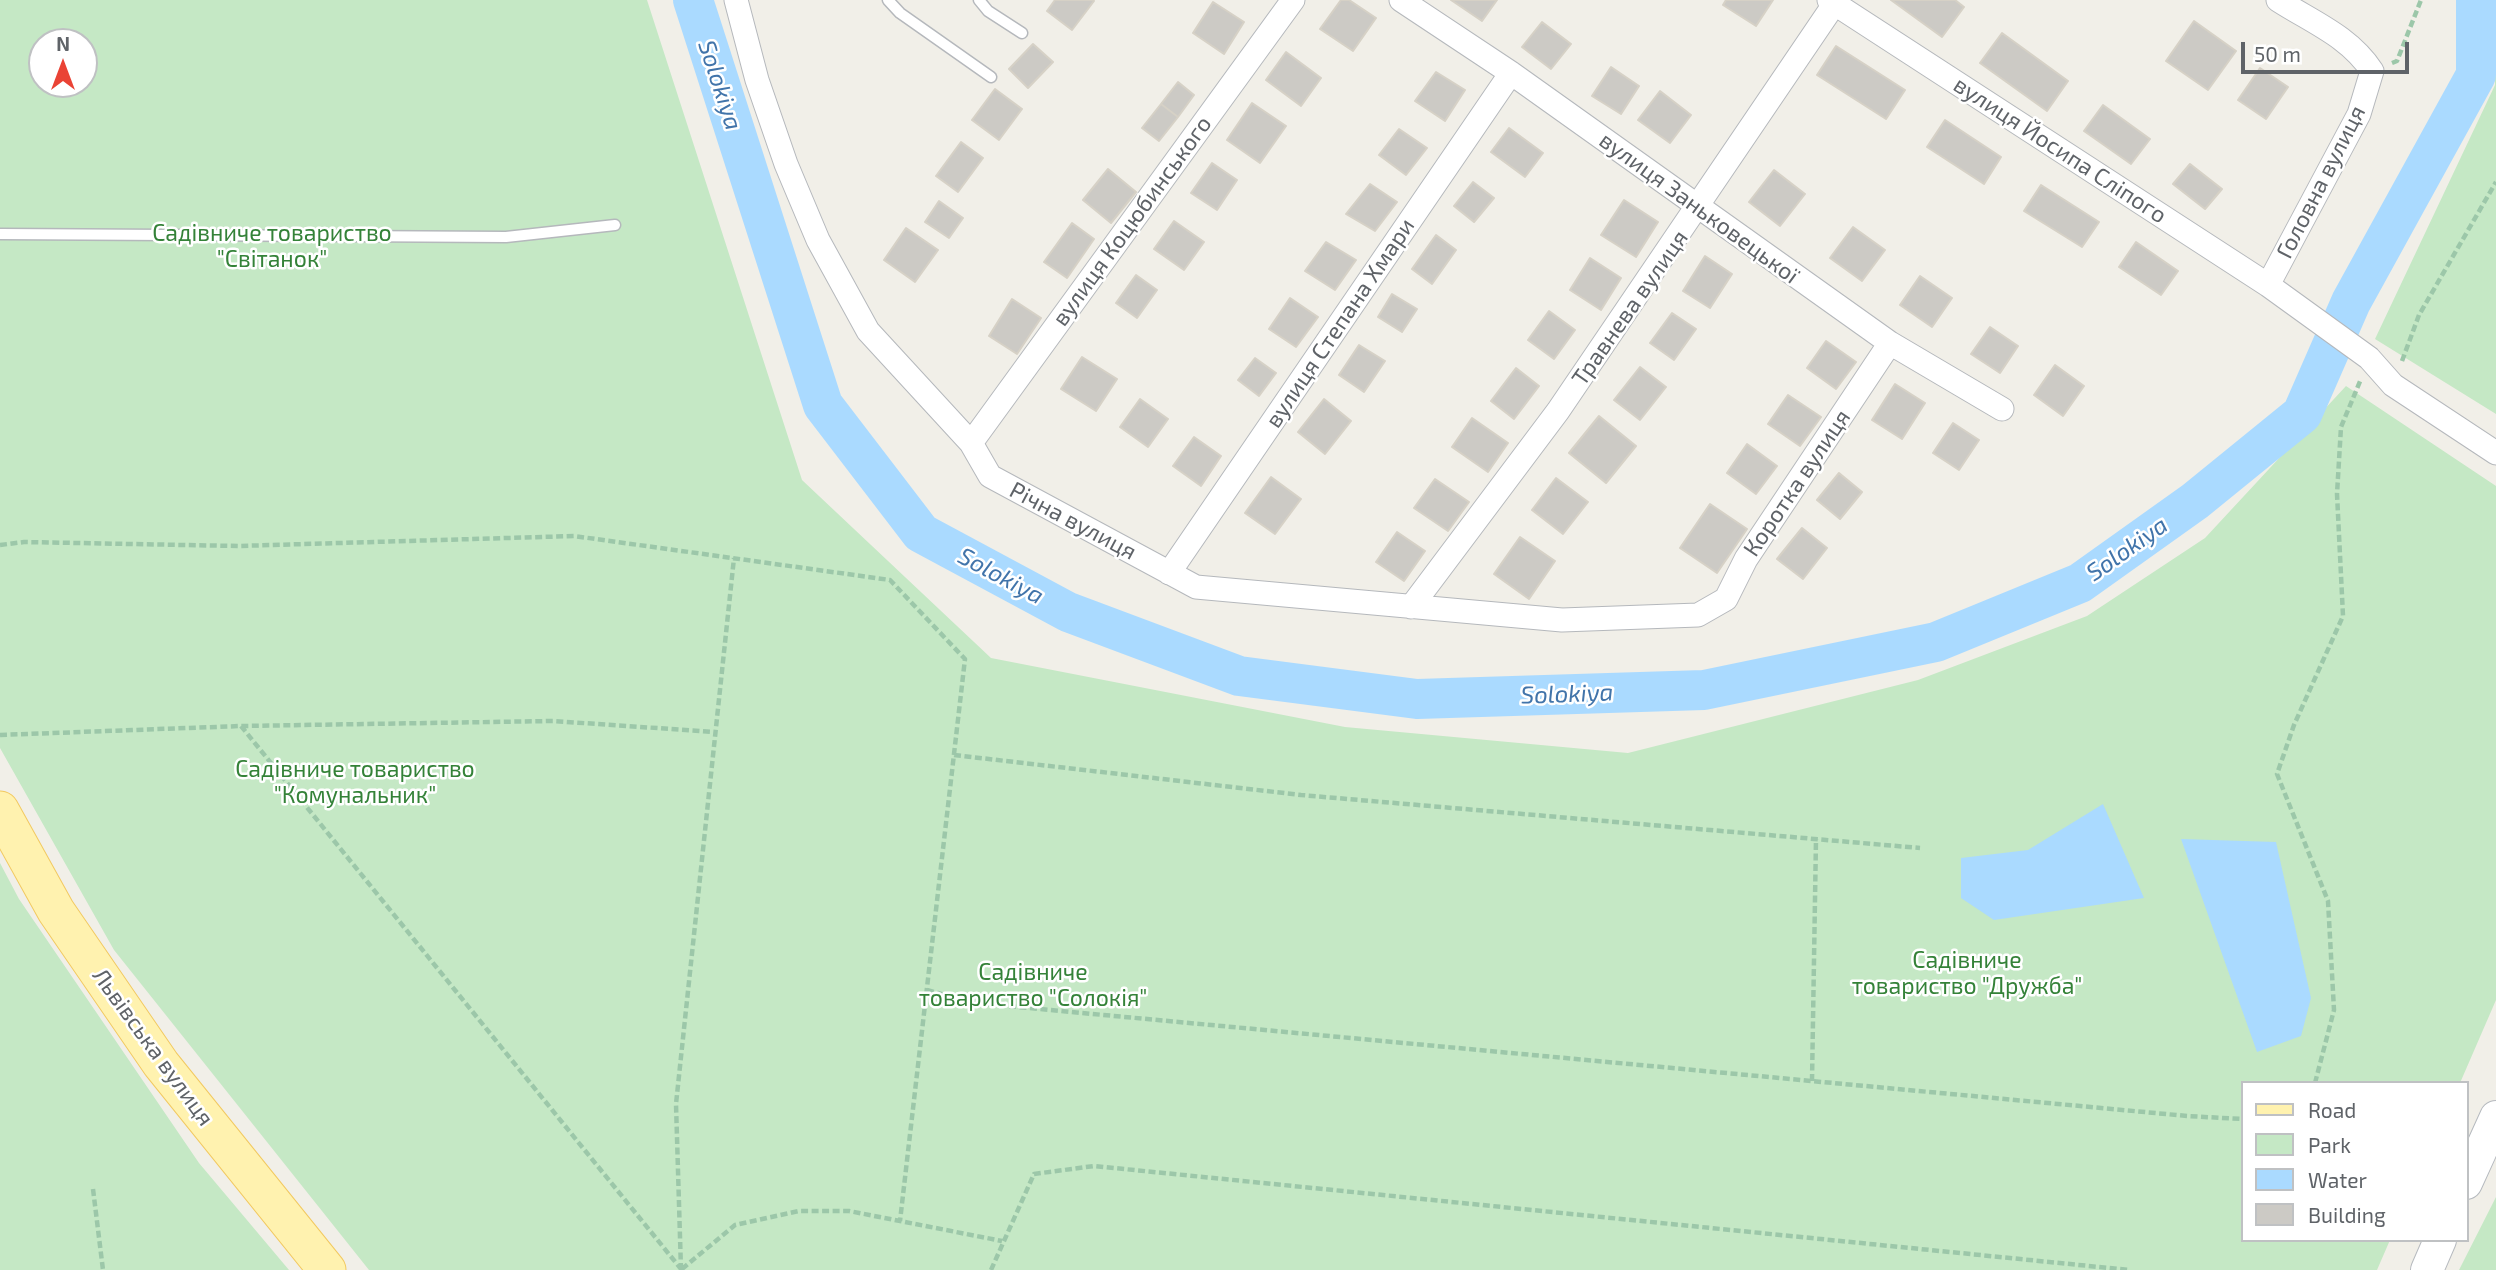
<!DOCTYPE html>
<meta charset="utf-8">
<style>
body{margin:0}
#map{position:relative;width:2496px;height:1270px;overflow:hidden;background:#f1efe8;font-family:"Exo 2",sans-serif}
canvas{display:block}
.legend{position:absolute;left:2241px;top:1081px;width:228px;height:161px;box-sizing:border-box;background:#fff;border:2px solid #bfc1c3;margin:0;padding:9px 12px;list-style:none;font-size:21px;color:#5f6368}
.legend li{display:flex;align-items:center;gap:14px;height:35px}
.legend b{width:35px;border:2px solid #bfc1c3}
.north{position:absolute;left:28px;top:28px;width:70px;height:70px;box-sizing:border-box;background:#fff;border:2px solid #bfc1c3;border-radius:50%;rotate:0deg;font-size:19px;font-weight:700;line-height:28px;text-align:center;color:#5f6368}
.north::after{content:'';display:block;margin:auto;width:24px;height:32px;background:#ea4335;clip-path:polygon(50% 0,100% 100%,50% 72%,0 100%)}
.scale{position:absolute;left:2241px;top:42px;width:168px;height:32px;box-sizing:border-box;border:4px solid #5f6368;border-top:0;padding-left:9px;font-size:21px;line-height:24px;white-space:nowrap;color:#5f6368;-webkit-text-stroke:5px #fff;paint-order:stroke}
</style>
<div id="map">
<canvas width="2496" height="1270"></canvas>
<ul class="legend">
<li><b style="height:9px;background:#fff2af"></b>Road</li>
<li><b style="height:19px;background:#c5e8c5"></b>Park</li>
<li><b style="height:19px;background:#aadaff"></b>Water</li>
<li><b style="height:19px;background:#cccac5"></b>Building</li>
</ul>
<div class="north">N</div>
<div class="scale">50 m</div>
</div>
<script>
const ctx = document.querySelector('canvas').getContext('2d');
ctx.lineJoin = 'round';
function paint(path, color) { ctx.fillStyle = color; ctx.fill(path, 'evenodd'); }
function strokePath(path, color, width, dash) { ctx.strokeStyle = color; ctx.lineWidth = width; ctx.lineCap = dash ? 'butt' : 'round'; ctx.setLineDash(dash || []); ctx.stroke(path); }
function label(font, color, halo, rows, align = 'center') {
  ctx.font = font + ' "Exo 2",sans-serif'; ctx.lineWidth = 5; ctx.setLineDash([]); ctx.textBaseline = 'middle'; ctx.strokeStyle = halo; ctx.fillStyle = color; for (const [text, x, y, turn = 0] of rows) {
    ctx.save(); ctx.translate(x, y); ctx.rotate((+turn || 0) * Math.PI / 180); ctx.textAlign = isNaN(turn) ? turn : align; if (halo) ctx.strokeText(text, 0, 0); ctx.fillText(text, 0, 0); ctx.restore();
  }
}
paint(new Path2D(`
 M0,0H647L802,480L991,658L1345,727L1628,753L1918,680L2087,616L2205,538L2346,386L2496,486V1000L2460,1083H2242V1240H2390L2377,1270H369L114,950L0,748ZM42,42H84V84H42Z
 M2494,0H2496V414L2375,339L2495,85Z
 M0,863L19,899L199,1163L289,1270H0Z
 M2496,1197V1270H2459Z`), '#c5e8c5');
paint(new Path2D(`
 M2103,804L2144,898L1994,920L1961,898V858L2028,850Z
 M2181,839L2276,842L2311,998L2301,1036L2257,1052Z`), '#aadaff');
strokePath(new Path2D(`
 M693,0L823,405L921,533L1068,612L1239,676L1417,699L1704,690L1936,642L2080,583L2195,501L2302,414L2351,302L2476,75V0`), '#aadaff', 40);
const building = new Path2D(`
 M1055,0H1093L1094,1L1072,30L1047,11Z
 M1341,0H1349L1376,18L1353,51L1320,29Z
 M1451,0H1497L1482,21Z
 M1726,0H1773L1756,26L1723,5Z
 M1891,0H1955L1964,7L1942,37Z
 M1213,2L1244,22L1224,54L1193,33Z
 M2194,21L2236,51L2208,90L2166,61Z
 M1542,22L1571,44L1551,69L1522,47Z
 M2002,33L2068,81L2047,111L1980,63Z
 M1033,44L1053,62L1028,88L1009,69Z
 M1836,46L1905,90L1886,119L1817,75Z
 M1286,52L1321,78L1301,106L1266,80Z
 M1611,67L1639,86L1621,114L1592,96Z
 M2260,68L2288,87L2266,119L2238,100Z
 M1436,72L1465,90L1445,121L1415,101Z
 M1178,82L1194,95L1178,117L1161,104Z
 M995,89L1022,109L999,140L972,120Z
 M1660,91L1691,115L1670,143L1638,120Z
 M1252,103L1286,126L1260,163L1227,140Z
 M1161,104L1178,117L1159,141L1142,128Z
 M2103,105L2150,139L2131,164L2084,131Z
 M1945,120L2001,157L1984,184L1927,147Z
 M1509,128L1543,153L1525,177L1491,152Z
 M1399,129L1427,148L1406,175L1379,155Z
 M961,142L983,158L958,192L936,176Z
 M1212,163L1237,180L1217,210L1191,193Z
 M2190,164L2222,189L2205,209L2173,184Z
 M1108,169L1136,192L1111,223L1083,200Z
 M1774,170L1805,194L1780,226L1749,202Z
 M1473,182L1494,198L1474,222L1454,206Z
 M1370,184L1397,202L1375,231L1346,214Z
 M2041,185L2099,222L2082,247L2024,211Z
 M1624,200L1658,222L1636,257L1601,235Z
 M939,201L963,218L949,238L925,222Z
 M1174,221L1204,242L1184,270L1154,249Z
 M1072,223L1094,239L1067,278L1044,262Z
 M1853,227L1885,250L1862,281L1830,258Z
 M906,228L938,250L915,282L884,260Z
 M1436,235L1456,250L1432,284L1412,269Z
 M1326,242L1356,260L1335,290L1305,271Z
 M2136,242L2178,271L2161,295L2119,267Z
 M1705,256L1732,274L1710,308L1683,291Z
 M1590,258L1621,278L1601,310L1570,290Z
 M1136,275L1157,290L1137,318L1116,303Z
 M1920,276L1952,298L1932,327L1900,305Z
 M1392,294L1417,309L1402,332L1378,317Z
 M1290,298L1318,317L1296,347L1269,329Z
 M1012,299L1041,318L1017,354L989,336Z
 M1549,311L1575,330L1554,359L1528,340Z
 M1672,313L1696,329L1674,360L1650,343Z
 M1990,327L2018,346L2000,373L1971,354Z
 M1826,341L1856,362L1836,389L1807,368Z
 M1359,345L1385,361L1364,392L1339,375Z
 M1082,357L1117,379L1096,411L1061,389Z
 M1255,358L1276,373L1259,396L1238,380Z
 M2055,365L2084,386L2063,416L2034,395Z
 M1640,367L1666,387L1640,420L1614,400Z
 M1516,368L1539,386L1514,419L1491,401Z
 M1895,384L1925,403L1902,439L1872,420Z
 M1788,395L1821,417L1800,446L1768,424Z
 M1140,399L1168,419L1148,447L1120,427Z
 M1324,399L1351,421L1325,454L1298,432Z
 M1599,416L1636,446L1606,483L1569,453Z
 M1472,418L1508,443L1488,472L1452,447Z
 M1953,423L1979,440L1959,470L1933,453Z
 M1194,437L1221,456L1201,486L1173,466Z
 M1747,444L1777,466L1756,494L1727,473Z
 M1839,473L1862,492L1840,519L1817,500Z
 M1271,477L1301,499L1275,534L1245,513Z
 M1556,478L1588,502L1563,534L1532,510Z
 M1435,479L1469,502L1448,531L1414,508Z
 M1710,504L1747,529L1717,573L1680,548Z
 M1802,528L1827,548L1803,579L1777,559Z
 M1397,532L1425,551L1404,581L1376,562Z
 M1520,537L1555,561L1529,599L1494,574Z`);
paint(building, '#cccac5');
strokePath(building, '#d6d1c6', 2);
const service = new Path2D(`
 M888,0L900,13L991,77
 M979,0L988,11L1022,33
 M0,234L506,237L615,225`);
const minor = new Path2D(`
 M736,0L757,80L786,164L818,240L868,331L971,443L990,476L1196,587L1562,620L1698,615L1726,599L1746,559L1890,343
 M1401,0L1511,73L1890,343L2002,409
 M1829,0L2268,285L2369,358L2393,385L2496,453
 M2268,285L2359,114L2372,71C2349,36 2312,22 2278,0
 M971,443L1293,0
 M1169,573L1511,73
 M1411,607L1558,411L1837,0`);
const secondary = new Path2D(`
 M2466,1183L2496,1117
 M2427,1270L2440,1240`);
const primary = new Path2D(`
 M0,810L56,911L161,1064L327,1270`);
strokePath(service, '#b5b8bc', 13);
strokePath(minor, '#b5b8bc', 25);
strokePath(secondary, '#b6babf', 34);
strokePath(primary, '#f2c960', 39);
strokePath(new Path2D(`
 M2392,63L2397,61L2421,0
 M2402,361L2419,315L2496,182
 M0,545L24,542L238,546L574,536L890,580L965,659L900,1221
 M241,726L681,1269
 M0,735L241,726L553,721L715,732
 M954,755L1301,795L1920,848
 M927,990L975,1003L2187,1116L2242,1119
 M1812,1081L1816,839
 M2315,1083L2334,1010L2328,901L2277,774L2294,725L2343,616L2337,494L2341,427L2361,379
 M93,1189L103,1270
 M682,1269L735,1225L799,1211H849L1002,1241
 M681,1270L676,1104L734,558
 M991,1270L1034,1174L1094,1166L2129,1270`), '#9cc7a9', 4.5, [7, 3.5]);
strokePath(service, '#fff', 10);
strokePath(minor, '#fff', 23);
strokePath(secondary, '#fff', 32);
strokePath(primary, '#fff2af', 37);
label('23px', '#5f6368', '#fff', [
 ["вулиця Йосипа Сліпого",2060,150,33],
 ["Головна вулиця",2321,182,-63],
 ["вулиця Заньковецької",1699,208,36],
 ["вулиця Коцюбинського",1132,221,-54],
 ["Травнева вулиця",1630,308,-55],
 ["вулиця Степана Хмари",1340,323,-56],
 ["Коротка вулиця",1797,483,-56],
 ["Річна вулиця",1073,521,28],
 ["Львівська вулиця",153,1047,54]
]);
label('23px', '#348238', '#fff', [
 ["Садівниче товариство",272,233],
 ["\"Світанок\"",272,259],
 ["Садівниче товариство",355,769],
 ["\"Комунальник\"",355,795],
 ["Садівниче",1967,960],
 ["товариство \"Дружба\"",1967,986],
 ["Садівниче",1033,972],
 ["товариство \"Солокія\"",1033,998]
]);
label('italic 24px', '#4174aa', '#fff', [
 ["Solokiya",720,85,72],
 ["Solokiya",2127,549,-35],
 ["Solokiya",1001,576,28],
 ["Solokiya",1567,694,-2]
]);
</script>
